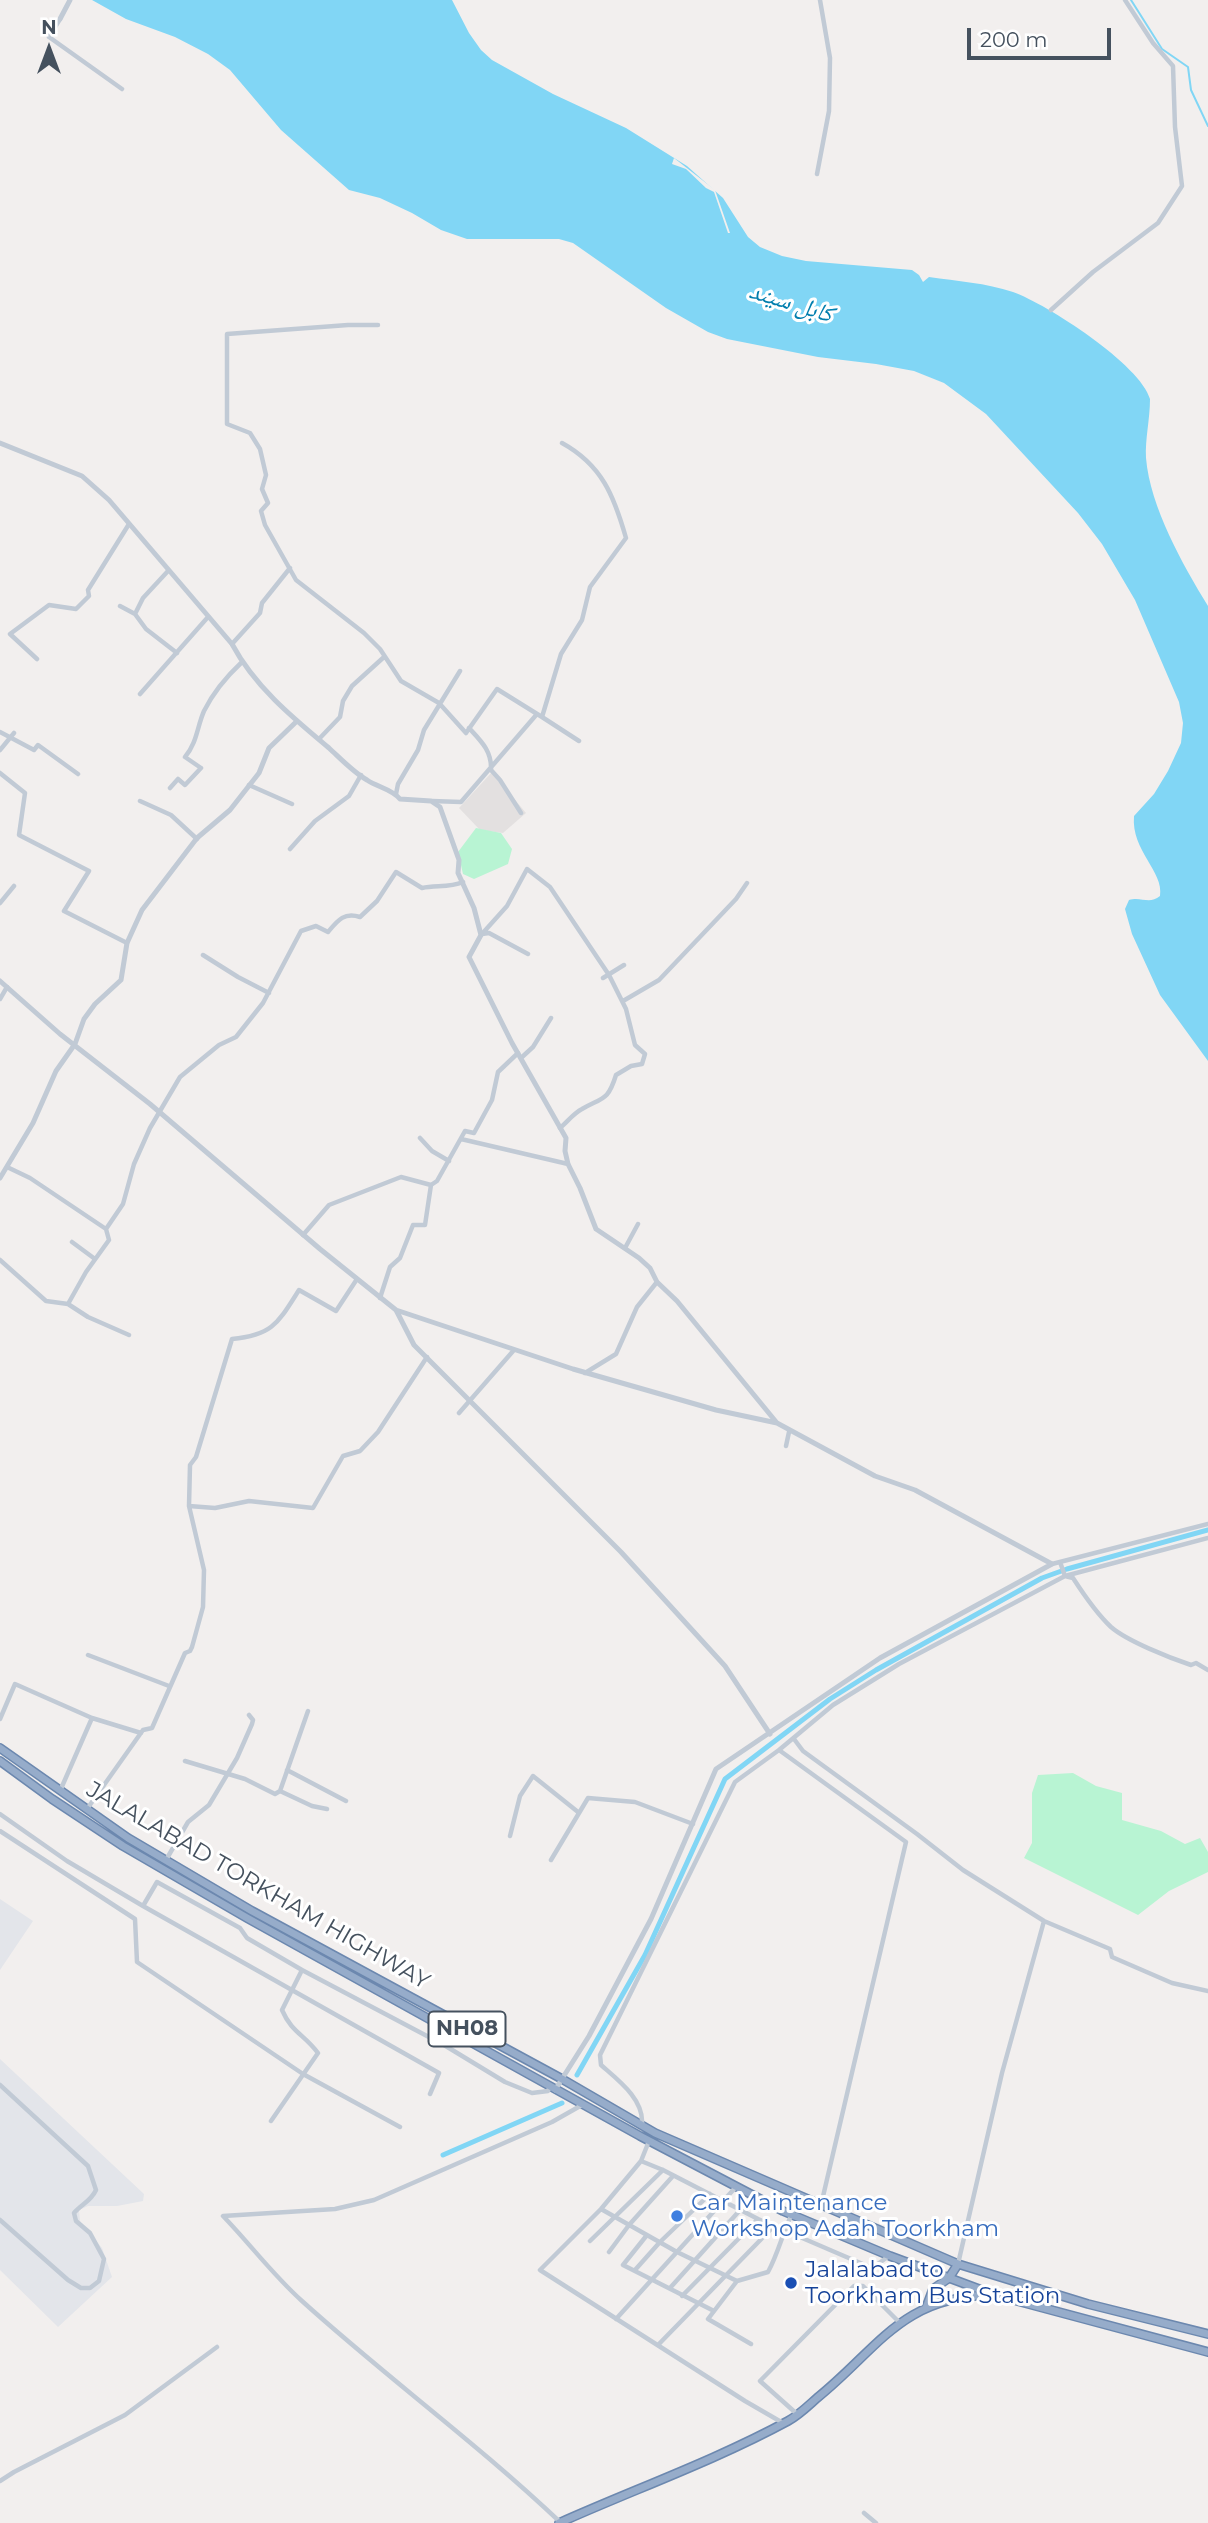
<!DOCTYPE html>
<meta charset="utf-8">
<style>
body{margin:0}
#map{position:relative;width:1208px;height:2523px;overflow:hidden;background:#f2efee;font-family:Montserrat,sans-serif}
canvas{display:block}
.north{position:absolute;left:14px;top:14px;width:70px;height:70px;-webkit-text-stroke:5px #fff;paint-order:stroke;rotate:0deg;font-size:19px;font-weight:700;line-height:28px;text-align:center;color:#45515e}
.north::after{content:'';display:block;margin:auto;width:24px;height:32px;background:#45515e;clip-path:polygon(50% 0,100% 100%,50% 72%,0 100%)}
.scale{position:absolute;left:967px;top:28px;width:144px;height:32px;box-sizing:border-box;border:4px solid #45515e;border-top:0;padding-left:9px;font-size:21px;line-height:24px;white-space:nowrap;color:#45515e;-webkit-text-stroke:5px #fff;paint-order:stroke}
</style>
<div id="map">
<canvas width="1208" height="2523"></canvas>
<div class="north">N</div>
<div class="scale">200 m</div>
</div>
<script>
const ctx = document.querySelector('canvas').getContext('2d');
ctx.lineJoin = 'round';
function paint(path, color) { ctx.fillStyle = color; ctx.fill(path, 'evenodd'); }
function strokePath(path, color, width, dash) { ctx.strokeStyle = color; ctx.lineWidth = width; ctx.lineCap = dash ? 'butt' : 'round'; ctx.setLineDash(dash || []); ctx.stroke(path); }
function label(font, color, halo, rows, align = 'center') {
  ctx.font = font + ' Montserrat,"Noto Naskh Arabic",sans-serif'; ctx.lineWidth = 6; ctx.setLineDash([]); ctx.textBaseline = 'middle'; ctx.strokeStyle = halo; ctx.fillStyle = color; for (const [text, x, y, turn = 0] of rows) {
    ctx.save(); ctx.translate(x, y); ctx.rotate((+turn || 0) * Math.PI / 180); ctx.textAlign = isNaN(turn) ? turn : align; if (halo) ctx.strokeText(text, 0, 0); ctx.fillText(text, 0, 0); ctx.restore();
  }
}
paint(new Path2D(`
 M492,772L526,813L503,833L480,830L459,808Z`), '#e3e0e0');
paint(new Path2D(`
 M0,1899L33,1921L0,1970Z
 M0,2059L144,2194L143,2201L117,2206H88L79,2210L80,2221L102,2248L112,2277L58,2327L0,2270Z`), '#e3e5ea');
paint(new Path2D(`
 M476,828L501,833L512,849L508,864L474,879L463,874L458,852Z
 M1073,1773L1096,1786L1122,1793V1820L1161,1831L1185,1844L1200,1838L1208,1852V1872L1169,1891L1138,1915L1024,1858L1032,1843V1793L1038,1775Z`), '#b8f4d3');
paint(new Path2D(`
 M92,0H452L469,33L481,50L492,60L553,94L626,128L687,166L723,198L748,237L760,247L782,256L806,261L912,270L919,275L923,282L929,277C957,281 986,283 1013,292C1047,304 1141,365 1150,399C1150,419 1145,439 1146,458C1150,507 1183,565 1208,606V1061L1160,995L1132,934L1125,909L1129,900C1141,896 1149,905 1160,896C1164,871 1131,851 1134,816L1154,794L1168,771L1181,743L1183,723L1179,702L1135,600L1102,544L1078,513L986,414L944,383L914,371L876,364L818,357L727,339L708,332L666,308L573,243L559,239H467L441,230L412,213L380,198L349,190L281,130L230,70L208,54L175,37L126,19Z`), '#81d6f5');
paint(new Path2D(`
 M674,158L715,190L730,233H728L714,192L706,188L686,169L672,164Z`), '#f2efee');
strokePath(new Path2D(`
 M1131,0L1162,49L1188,67L1191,90L1208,126`), '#81d6f5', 2);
strokePath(new Path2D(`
 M577,2075L645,1955L725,1779L830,1699L876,1670L1042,1578L1067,1569L1208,1530
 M443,2155L562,2103`), '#81d6f5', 5);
const trunk = new Path2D(`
 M0,1748L128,1838L252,1911L562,2079L655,2133L958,2264L1088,2304L1208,2334
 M0,1761L52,1799L123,1846L247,1918L640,2136L783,2211L890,2256L995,2295L1208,2352
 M926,2308L933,2289L949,2278L958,2264
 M559,2523C635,2489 714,2461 788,2421C799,2415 808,2406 817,2398C878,2349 901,2297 990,2295`);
strokePath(trunk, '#6c88af', 10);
strokePath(new Path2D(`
 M60,19L49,37L122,89
 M817,174L829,111L830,58L820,0
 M1051,310L1093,272L1158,223L1182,186L1175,127L1173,66L1153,43L1125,0
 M378,325H348L227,334V424L250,433L260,449L266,475L262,489L268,503L261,511L265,525L296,580L364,633L380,649L401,681L439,703L466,733L497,689L542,717L561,654L582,620L590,587L626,538C614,496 602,465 562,443
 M120,606L135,614L146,629L177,653
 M135,614L143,598L168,571
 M232,644L260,613L262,603L290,568
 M37,659L10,634L49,605L76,609L89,596L88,590L129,524
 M140,694L208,617
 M542,717L579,741
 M469,728C481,741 492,751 491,770L500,780L521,813
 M0,732L34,750L38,745L78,774
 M319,739L340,717L343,701L352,686L384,657
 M0,750L14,733
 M0,773L25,793L19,835L89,871L64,911L127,943
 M249,785L292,804
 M170,788L178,779L185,785L201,768L185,757C197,743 197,727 204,711C213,693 227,676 242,662
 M396,794L398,784L418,750L424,730L460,671
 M140,801L171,815L197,839
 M432,801L461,802L537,714
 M290,849L315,821L349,796L361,775
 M0,903L14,886
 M482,934L489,933L528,954
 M481,935L507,906L527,869L550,887L609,975L626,1009L635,1045L645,1054L642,1064L631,1066L616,1075C608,1101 603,1097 582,1109C574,1113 567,1122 560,1128
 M203,955L238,977L269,993
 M603,978L624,965
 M0,999L7,987
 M623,1001L659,980L736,899L747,883
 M521,1058L533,1047L551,1018
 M420,1138L432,1151L449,1161
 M461,1139L568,1164
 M7,1167L30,1178L106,1229
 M303,1235L329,1205L401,1177L431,1185
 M72,1242L95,1259
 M625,1248L638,1224
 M0,1260L46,1301L68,1304L88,1317L129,1335
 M380,1298L390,1267L400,1258L413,1225H425L431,1185L437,1181L465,1131L474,1133L492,1100L498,1072L518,1053
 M68,1304L86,1272L109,1240L106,1229L123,1204L134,1164L150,1128L180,1077L219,1045L236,1037L263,1003L301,931L316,926L328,932C338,920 344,912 360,917L377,901L396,872L422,888C436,885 449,888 463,882
 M585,1373L616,1354L637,1307L657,1282
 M459,1413L514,1350
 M786,1446L789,1432
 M189,1506L190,1465L196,1457L232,1339C273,1335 278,1323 299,1290L336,1311L357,1279
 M1060,1562L1065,1576L1073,1578C1084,1595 1096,1613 1111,1627C1127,1641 1170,1658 1191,1665L1196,1663L1208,1670
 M1052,1564L1208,1524
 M88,1655L169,1686
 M0,1719L15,1684L92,1718L141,1733
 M794,1739L803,1751L917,1834L963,1870L1044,1921L1110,1949L1112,1957L1172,1983L1208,1991
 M779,1750L833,1705L899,1664L1065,1576L1208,1538
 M185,1761L245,1779L275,1794L280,1791L312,1806L327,1809
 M287,1770L346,1801
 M60,1791L92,1718
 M280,1791L308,1711
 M87,1809L143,1730L152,1728L185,1653L190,1651L192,1647L203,1607L204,1570L189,1506L215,1508L249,1501L313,1508L343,1456L360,1451L378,1432L427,1357
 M0,1814L67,1861L143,1906L157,1882L240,1928L247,1938L302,1970
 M0,1831L135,1919L137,1962L303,2074L400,2127
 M510,1836L520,1796L533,1776L578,1812
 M166,1860L188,1822L209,1805L237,1758L252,1724L253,1720L249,1715
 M551,1860L588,1798L635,1802L693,1824
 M143,1906L439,2073L430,2094
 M0,2085L88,2166L96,2190C91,2201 82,2204 74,2213L76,2221L90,2233L104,2259L99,2281L90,2288H81L68,2280L0,2220
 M271,2121L318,2053C304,2034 292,2033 282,2010L302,1970L444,2045L505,2082L532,2093L548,2091L550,2086
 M642,2124C644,2099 618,2080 601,2065L600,2055L735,1782L779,1750L906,1842L821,2205
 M649,2141L641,2161L601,2209L540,2270L745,2401L783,2423
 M641,2161L663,2170L758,2219L872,2268L889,2256
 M601,2209L677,2252L737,2281L768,2272C781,2248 785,2221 801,2197
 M647,2235L623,2265L714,2311
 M590,2241L663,2170
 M609,2252L629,2225L673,2176
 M958,2264L1002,2073L1044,1921
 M635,2270L660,2242L710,2194
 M737,2281L708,2319L751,2344
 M670,2288L741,2209
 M682,2296L758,2219
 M616,2319L735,2188
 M658,2345L774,2226
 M797,2414L760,2381L854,2286H863L899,2322
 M0,2481L14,2472L125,2415L217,2347
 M864,2513L876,2523
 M560,2522C478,2444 386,2377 302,2301C273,2275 250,2244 223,2216L335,2209L374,2200L552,2122L582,2105`), '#c1cad5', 4.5);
strokePath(new Path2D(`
 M60,19L70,0
 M0,443L82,476L109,500L232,644C255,687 293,718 329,748C341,759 353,772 367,780C377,787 392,789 400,799L431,801L440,807L459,860L458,873L474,908L481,935L469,957L512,1043L566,1138L565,1151L568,1164L580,1188L596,1229L639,1258L650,1268L657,1282L677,1301L777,1423
 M0,981L60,1034L150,1104L320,1249L396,1310L573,1369L716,1410L777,1423L875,1476L915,1490L1052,1564L880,1658L716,1769L651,1919L589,2036L555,2090
 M0,1178L33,1123L56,1071L75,1044L84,1019L95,1004L121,980L127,943L142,910L197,838L230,810L259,773L269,748L297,721
 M396,1310L414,1345L621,1552L725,1666L770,1734`), '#c1cad5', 5);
strokePath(trunk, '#96acca', 7);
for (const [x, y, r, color] of [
 [677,2216,7,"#3f7fe0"],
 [791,2283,7,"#1a4fb4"]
]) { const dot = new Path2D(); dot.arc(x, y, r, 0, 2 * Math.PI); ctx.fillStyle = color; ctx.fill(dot); strokePath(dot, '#fff', 2.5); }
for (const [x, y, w] of [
 [467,2029,77]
]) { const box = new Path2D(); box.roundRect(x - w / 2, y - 17.5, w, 35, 5); ctx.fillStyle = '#fff'; ctx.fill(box); strokePath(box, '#45515e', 2); }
label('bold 21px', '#45515e', null, [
 ["NH08",467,2029]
]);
label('23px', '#45515e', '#fff', [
 ["JALALABAD TORKHAM HIGHWAY",258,1886,30]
]);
label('23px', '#366cbe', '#fff', [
 ["Car Maintenance",691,2203],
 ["Workshop Adah Toorkham",691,2229]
], 'left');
label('23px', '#164399', '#fff', [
 ["Jalalabad to",805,2270],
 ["Toorkham Bus Station",805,2296]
], 'left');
label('italic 24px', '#017eae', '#fff', [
 ["کابل سيند",791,303,17]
]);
</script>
